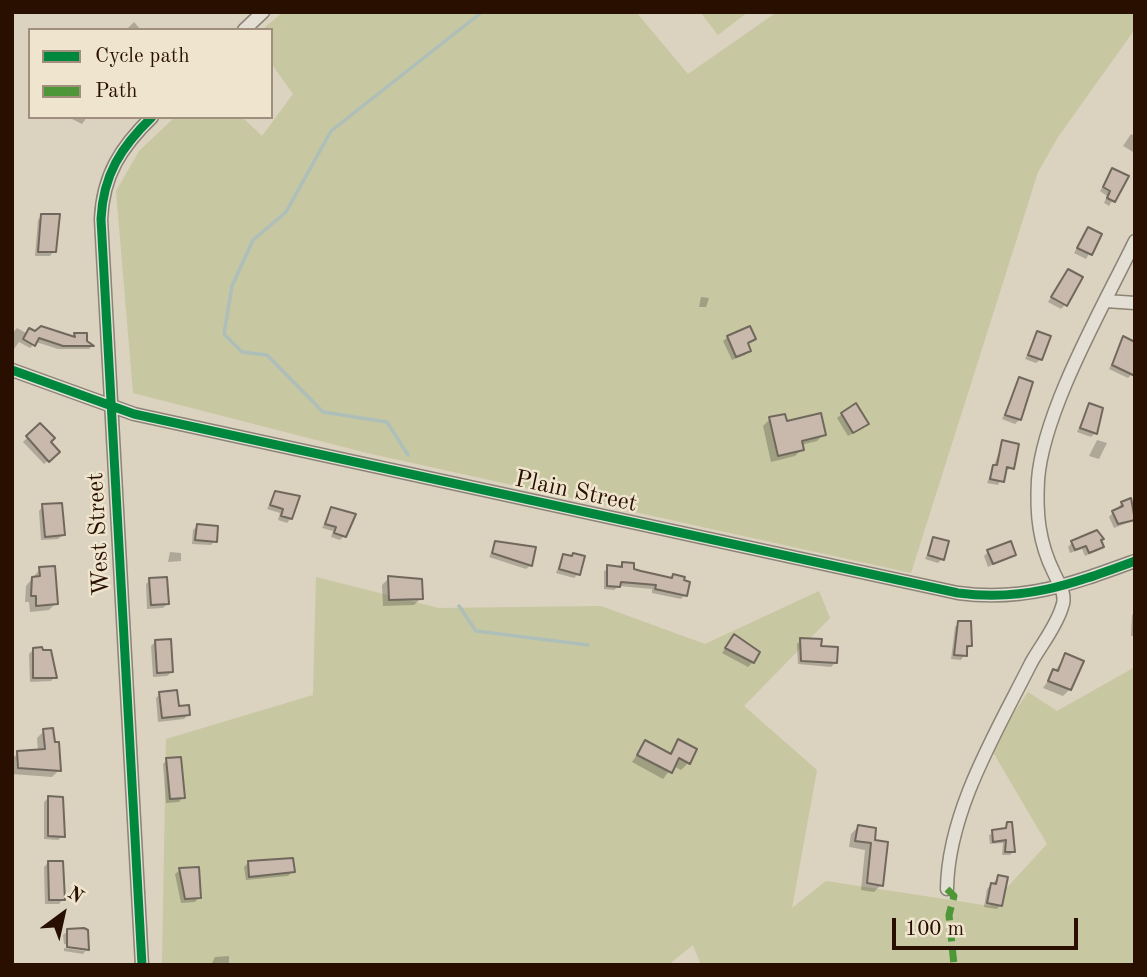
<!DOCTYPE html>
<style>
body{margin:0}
#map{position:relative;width:1147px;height:977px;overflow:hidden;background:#dbd2bf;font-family:"Old Standard TT",serif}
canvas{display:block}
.frame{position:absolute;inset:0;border:14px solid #280f00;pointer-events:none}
.legend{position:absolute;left:28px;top:28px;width:245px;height:91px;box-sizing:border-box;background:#efe5ce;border:2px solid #9f8f7c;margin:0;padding:9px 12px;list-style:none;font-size:21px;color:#280f00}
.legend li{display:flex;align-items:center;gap:14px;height:35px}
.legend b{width:35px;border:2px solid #9f8f7c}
.north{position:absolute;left:28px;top:879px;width:70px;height:70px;-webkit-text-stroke:5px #efe5ce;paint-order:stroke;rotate:33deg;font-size:19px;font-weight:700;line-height:28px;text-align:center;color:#280f00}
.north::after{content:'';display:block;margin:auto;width:24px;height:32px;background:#280f00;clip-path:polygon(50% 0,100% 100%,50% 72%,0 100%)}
.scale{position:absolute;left:892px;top:918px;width:186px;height:32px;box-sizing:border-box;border:4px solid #280f00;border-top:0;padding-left:9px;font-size:21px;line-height:24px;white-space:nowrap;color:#280f00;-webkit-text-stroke:5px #efe5ce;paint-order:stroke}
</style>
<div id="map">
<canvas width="1147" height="977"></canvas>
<div class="frame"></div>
<ul class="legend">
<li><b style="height:9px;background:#00873e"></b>Cycle path</li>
<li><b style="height:9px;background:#4e9739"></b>Path</li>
</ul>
<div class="north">N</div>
<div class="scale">100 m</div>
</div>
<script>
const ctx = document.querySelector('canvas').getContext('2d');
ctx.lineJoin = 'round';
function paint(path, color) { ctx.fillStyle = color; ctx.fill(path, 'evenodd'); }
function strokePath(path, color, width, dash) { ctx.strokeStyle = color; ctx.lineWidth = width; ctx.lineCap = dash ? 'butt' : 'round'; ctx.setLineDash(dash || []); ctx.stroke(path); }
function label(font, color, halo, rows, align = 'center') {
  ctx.font = font + ' "Old Standard TT",serif'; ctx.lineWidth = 5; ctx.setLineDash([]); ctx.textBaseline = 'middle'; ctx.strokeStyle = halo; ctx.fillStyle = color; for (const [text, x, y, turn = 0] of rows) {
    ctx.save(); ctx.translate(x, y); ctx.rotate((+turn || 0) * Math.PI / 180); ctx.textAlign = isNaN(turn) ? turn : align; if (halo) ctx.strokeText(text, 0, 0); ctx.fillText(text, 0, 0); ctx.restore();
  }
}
paint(new Path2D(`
 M283,12H636L688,74L777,12H1135V29L1058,137L1038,172L911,573L367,453L133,393L116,191L139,151L175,117H242L262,136L293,94L271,63V30H262Z
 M700,12H748L718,35Z
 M316,577L439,608L601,606L705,644L819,591L830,618L744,706L817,770L792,908L826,881L990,906L1047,844L990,747L1028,692L1057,711L1135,667V965H701L693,945L668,965H162L166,739L313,695Z`), '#c7c7a2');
paint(new Path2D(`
 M134,22L141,30H126Z
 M87,117L82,124L70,118V117Z
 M1131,134L1135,136V153L1123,146Z
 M1113,170L1126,177L1109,206L1104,203L1107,196L1100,191Z
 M42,216L54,251L50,256H35L38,220Z
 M1088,229L1100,235L1086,259L1074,253Z
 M1068,271L1065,305L1061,309L1048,302Z
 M701,297L709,298L706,307H699Z
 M17,328L26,333L72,338L75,335L92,346L89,349H58L36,342L30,348L19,342L14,349L12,334Z
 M1037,333L1041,359L1036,363L1025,359Z
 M728,337L754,339L746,344L749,350L745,355L732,360L723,341Z
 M1124,339L1132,374L1128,378L1109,369Z
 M1020,379V419L1015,424L1002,419Z
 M1089,405L1095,433L1091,437L1077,432Z
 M842,414L863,428L848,436L837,418Z
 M770,419L824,434L817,441L801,445L802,449L795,456L771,462L763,426Z
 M40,425L57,452L44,464L23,442Z
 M1097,440L1107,443L1099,459L1089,456Z
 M1003,442L1012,468L1005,471L998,485L987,483Z
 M275,493L291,518L287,523L278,520L280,513L267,509Z
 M1122,503L1135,505V520L1114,528L1109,517Z
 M43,506L63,535L58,539L41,540L39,511Z
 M331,509L344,536L340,540L331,537L333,531L322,528Z
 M197,526L215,541L211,545L192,544L193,530Z
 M1100,533L1102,547L1097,551L1085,556L1082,549L1070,553L1068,547L1072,543Z
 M934,539L942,559L938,563L925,559Z
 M496,542L531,565L526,569L489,557Z
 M170,552L181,553V561L168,562Z
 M988,552L1014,554L988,567L984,556Z
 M563,556L578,574L574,578L556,573Z
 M623,564L632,570L670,579L673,576L685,595L681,599L652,593V589L619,586L614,590L604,589V571Z
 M40,569L56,603L49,610L30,612L29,602H25L26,586Z
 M389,578L421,598L414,605L383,606L382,585Z
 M150,580L167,604L163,608L147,609L146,584Z
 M1135,612V636H1131L1132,615Z
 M959,622L970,646L961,660L951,659L955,627Z
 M734,636L753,662L748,667L722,653Z
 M801,640L820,648L835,663L831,667L798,664L797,644Z
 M155,642L172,672L167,676L153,677L151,646Z
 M33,650L55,677L51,681L30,682L29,654Z
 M1066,655L1070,689L1063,696L1043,688Z
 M160,694L188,715L184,719L158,722L156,698Z
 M44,731L59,770L52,777L12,774V759L18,753L38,751L37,738Z
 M679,741L688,763L681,770L673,766L663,779L632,762L645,743L668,755Z
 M167,760L183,797L179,802L166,803L163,764Z
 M48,798L63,836L58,840L44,839V802Z
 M1007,824L1013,852L1010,855H1002L1003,843L990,844L989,835L1004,830Z
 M858,827L873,841L881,885L874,892L861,890L865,850L849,847L851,834Z
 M48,863L63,899L59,904H45L44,867Z
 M248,863L293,871L288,876L246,880L244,867Z
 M180,870L199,897L195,902L181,903L175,874Z
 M999,877L1001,905L997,909L984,907L987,889Z
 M68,931L87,949L83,954L64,951V948L85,951V948L64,944L63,935Z
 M229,956V965H211L215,957Z`), '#0003');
strokePath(new Path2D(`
 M408,455L387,422L323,412L267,355L242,352L224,334L232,286L253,240L286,212L331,131L482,12
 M459,606L476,631L588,645`), '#aebfba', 3.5);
const building = new Path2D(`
 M1112,168L1129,176L1115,202L1107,198L1110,191L1103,187Z
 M41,214H60L56,252H38Z
 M1088,227L1102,234L1092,255L1077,248Z
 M1068,269L1083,277L1067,306L1051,297Z
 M41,326L75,337L74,333H87V341L94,346H63L39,338L35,346L23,339L29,328L35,331Z
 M750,326L756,339L748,343L751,351L736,357L727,336Z
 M1037,331L1051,336L1042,360L1028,355Z
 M1123,336L1135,342V376L1112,365Z
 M1019,377L1033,382L1021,420L1005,415Z
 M856,403L869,424L853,433L841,413Z
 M1089,403L1103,408L1097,434L1080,428Z
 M821,413L826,435L802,441L804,450L778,456L769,417L785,414L787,421Z
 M40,423L55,438L51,442L60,452L49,462L26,436Z
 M1002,440L1019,444L1014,469L1007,467L1004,482L990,479L993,465H997Z
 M275,491L300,496L292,519L281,516L283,509L270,505Z
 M1131,498L1135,520L1118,524L1112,511L1123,506L1121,502Z
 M62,503L65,535L45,537L42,504Z
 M331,507L356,514L346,537L334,533L336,527L325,524Z
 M197,524L218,526L217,542L195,540Z
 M1097,530L1104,539L1101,540L1104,547L1089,553L1086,546L1075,550L1071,541Z
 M933,537L949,541L944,560L928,555Z
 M495,541L536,547L532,566L492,553Z
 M1011,541L1016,555L993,564L987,550Z
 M573,553L585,556L580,575L559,569L563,554L572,556Z
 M622,562L634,563V569L641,571L672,578L673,574L685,577L684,580L690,582L687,596L655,589L656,585L621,582L620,587L607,586V565L622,567Z
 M55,566L58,604L36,606V596H31L32,577L40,576L39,567Z
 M388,576L422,579L423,599L389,600Z
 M167,577L169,604L151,605L149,578Z
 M958,621H971L972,646H967V656L954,655Z
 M734,634L760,652L754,663L725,648Z
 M800,638L822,639L821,646L838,647L837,663L801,661Z
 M171,639L173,672L157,673L155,640Z
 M42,647L43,650H51L57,678H33V648Z
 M1065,653L1084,661L1071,690L1048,681L1053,669L1058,671Z
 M177,690L179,706L189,705L190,715L162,718L159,692Z
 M53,728L55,742H59L61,771L18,768L17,751L45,749L43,729Z
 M678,739L697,749L690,764L679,758L672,773L637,755L645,740L671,754Z
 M181,757L185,798L170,799L166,758Z
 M48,796L63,797L65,837L48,836Z
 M1007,822H1012L1015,852H1005L1006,840L993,842L992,830L1006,828Z
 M858,825L876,828L875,840L888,842L883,886L867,883L871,843L855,841Z
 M293,858L295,872L249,877L248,861Z
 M48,861H63L65,900H49Z
 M199,867L201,898L185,899L179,868Z
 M998,875L1008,877L1002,906L987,903L991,883L996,884Z
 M84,928L88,930L89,950L67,947V929Z`);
paint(building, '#c9b9ac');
strokePath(building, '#71685d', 2);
const minor = new Path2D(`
 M244,30L263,12
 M1106,301L1135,303
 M12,370L134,414L958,593C1025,602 1072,584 1135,561
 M947,889C948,811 997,731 1031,663C1041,645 1056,627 1062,607C1067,595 1059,584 1054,573C1039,543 1036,514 1038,480C1043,411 1104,305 1135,241
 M142,965L101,219C103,175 121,147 152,117`);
strokePath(minor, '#8b8376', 15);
strokePath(minor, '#e3dfd5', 12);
strokePath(new Path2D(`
 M947,889L954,896L949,915L954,965`), '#4e9739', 7, [14, 7]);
strokePath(new Path2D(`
 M12,370L134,414L958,593C1025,602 1072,584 1135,561
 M142,965L101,219C103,175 121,147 152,117`), '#00873e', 9);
label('24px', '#280f00', '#efe5ce', [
 ["Plain Street",576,492,12],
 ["West Street",99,534,-93]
]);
</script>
